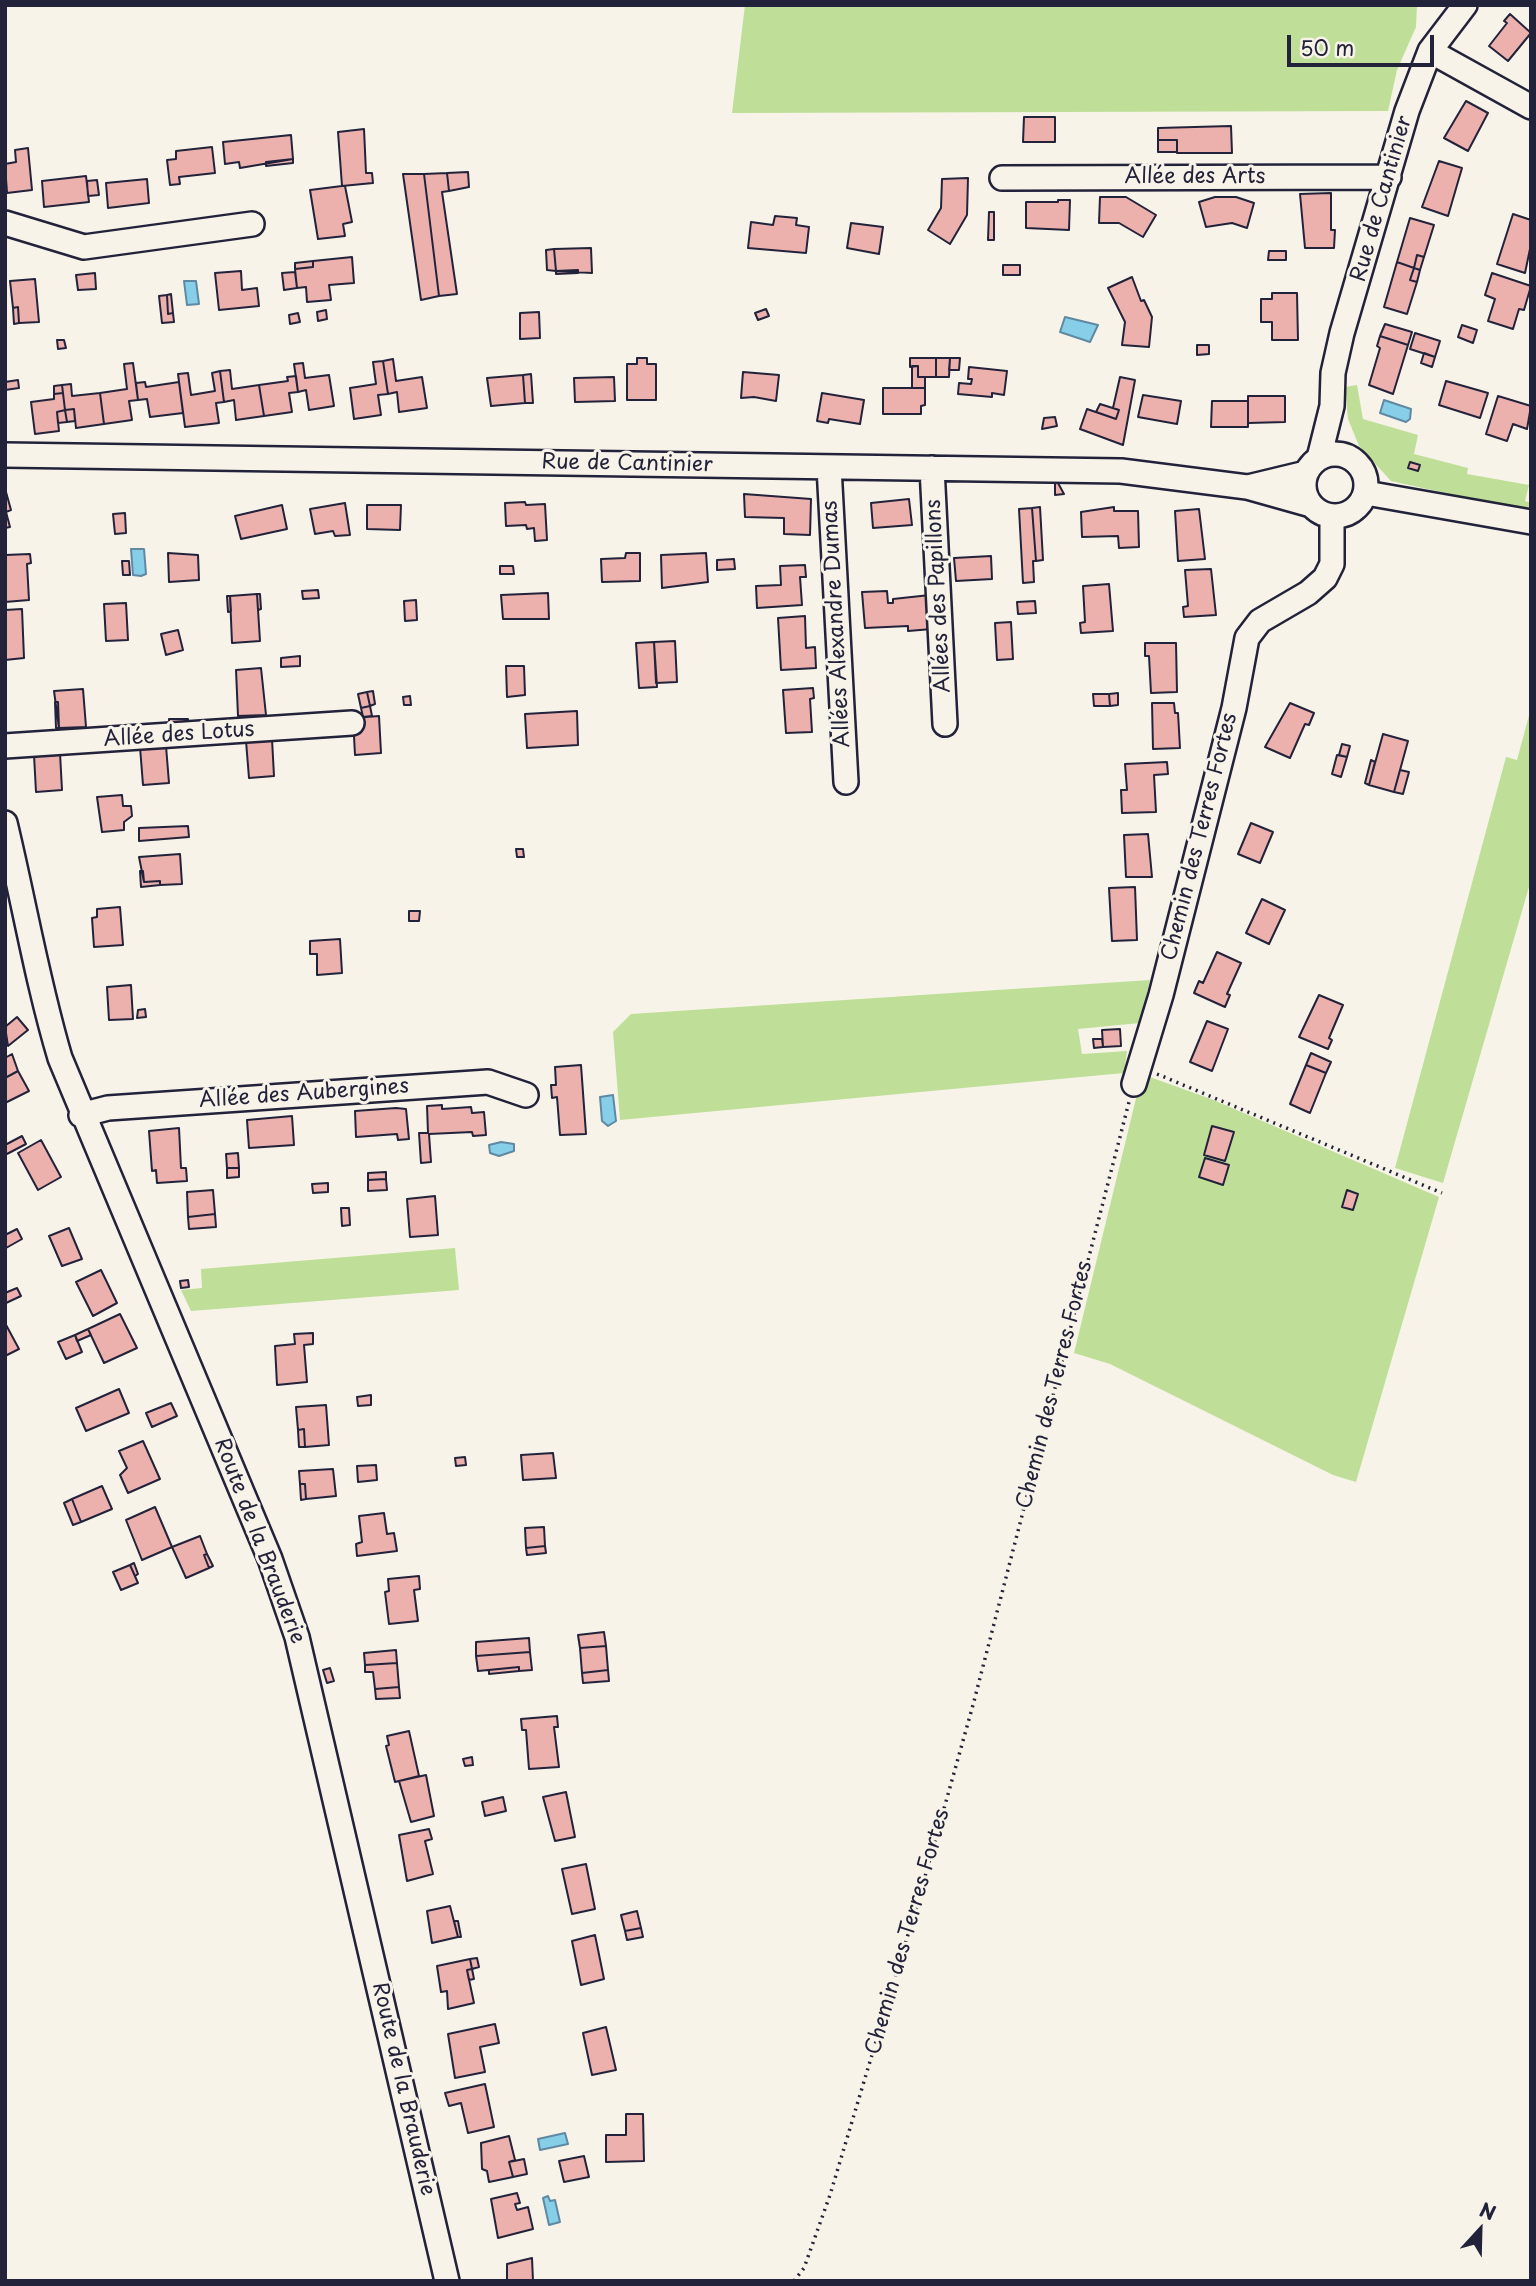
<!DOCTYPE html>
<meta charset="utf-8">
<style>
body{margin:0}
#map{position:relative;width:1536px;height:2286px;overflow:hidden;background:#f7f3e8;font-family:"Playpen Sans",sans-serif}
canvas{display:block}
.frame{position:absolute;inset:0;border:7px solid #22223b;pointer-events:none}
.north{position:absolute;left:1445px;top:2195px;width:70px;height:70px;-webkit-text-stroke:5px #f7f3e8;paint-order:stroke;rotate:22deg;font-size:19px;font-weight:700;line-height:28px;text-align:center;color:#22223b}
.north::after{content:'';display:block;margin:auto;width:24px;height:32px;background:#22223b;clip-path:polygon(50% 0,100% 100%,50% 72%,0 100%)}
.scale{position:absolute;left:1287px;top:35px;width:147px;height:32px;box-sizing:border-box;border:4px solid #22223b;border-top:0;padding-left:9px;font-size:21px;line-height:24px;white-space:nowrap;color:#22223b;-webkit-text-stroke:5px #f7f3e8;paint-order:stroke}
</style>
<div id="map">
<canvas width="1536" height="2286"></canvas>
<div class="frame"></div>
<div class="north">N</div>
<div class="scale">50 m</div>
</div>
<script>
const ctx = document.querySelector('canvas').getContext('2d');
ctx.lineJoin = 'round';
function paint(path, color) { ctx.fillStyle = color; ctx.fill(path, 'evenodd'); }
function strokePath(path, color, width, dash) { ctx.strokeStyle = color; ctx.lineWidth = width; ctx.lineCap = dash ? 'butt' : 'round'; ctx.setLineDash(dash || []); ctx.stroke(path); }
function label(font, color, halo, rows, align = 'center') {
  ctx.font = font + ' "Playpen Sans",sans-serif'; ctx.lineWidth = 6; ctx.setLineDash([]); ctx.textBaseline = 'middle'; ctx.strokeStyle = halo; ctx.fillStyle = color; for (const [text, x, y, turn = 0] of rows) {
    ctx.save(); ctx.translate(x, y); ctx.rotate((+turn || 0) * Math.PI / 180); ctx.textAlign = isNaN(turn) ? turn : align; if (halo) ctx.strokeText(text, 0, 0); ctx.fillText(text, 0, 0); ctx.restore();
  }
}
paint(new Path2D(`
 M745,5H1417L1416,27L1397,70L1388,111L732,113Z
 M1357,385L1363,419L1418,435L1414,454L1468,468L1467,474L1529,485L1525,501L1531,503V512L1391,481L1359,446L1348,419L1345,387Z
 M1531,708V880L1443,1183L1395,1168L1506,757L1517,760Z
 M1150,980L1140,1023L1078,1029L1082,1054L1127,1051L1124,1073L620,1120L613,1032L631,1014Z
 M1147,1076L1211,1099L1439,1197L1356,1482L1333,1475L1110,1364L1074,1353L1141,1078Z
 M455,1248L459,1290L191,1311L181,1290L202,1288L201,1269Z`), '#bfdf98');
const water = new Path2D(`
 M184,281H196L199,304L187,305Z
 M1065,317L1098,325L1090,342L1060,332Z
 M1384,400L1411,409L1410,419L1406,422L1380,413Z
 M131,549H144L146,574L141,576L133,575Z
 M613,1095L616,1121L608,1126L602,1121L600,1097Z
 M501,1142L514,1144V1151L499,1156L490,1153L489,1145Z
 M565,2133L568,2144L540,2150L538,2139Z
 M548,2196L550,2201L555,2200L560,2222L549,2225L543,2198Z`);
paint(water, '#87cee8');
strokePath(water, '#5f89a3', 2);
const building = new Path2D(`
 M1510,14L1531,33L1508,61L1489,46L1507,23L1504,21Z
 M1466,101L1488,113L1468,151L1444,138Z
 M1024,117H1055V142H1023Z
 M1231,126L1232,153H1177V140H1158V128Z
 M364,129L366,173H372L373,183L342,186L338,132Z
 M291,135L293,159L240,168L239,162L225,164L223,142Z
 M1158,140H1177V152H1158Z
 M212,147L215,173L179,177L180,184L170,185L167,160L176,159V151Z
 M28,148L32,190L7,193L5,164L16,162L15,150Z
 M293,159V163L266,166V162Z
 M1439,161L1462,168L1448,216L1422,207Z
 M468,172L469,187L449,191L447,173Z
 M447,173L449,191L442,192L457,294L439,296L424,174Z
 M403,174H424L439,296L421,300Z
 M86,176L89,202L44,207L42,181Z
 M968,178L967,215L950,244L928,230L941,208L942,179Z
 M147,179L149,203L108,208L106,183Z
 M97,180L99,195L88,196L87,181Z
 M342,186H345L352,222L343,224L345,236L318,239L310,190Z
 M1331,193V230H1335L1334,248H1305L1300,194Z
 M1100,197H1126L1156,215L1143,237L1119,223H1099Z
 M1215,197H1236L1254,203L1247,228L1232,223L1206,227L1199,202Z
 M1058,200H1070L1069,230L1026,228V202H1058Z
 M989,212H994V240H988Z
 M1513,214L1531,220V244L1525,273L1497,264Z
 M775,216L797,218L796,225L809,227L806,253L748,248L751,222L773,225Z
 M1410,218L1434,225L1424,257L1417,255L1414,268L1397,262Z
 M851,223L883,227L879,254L847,248Z
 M591,248L592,273L556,271L554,249Z
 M554,249L556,271L547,270L546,250Z
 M1269,251H1286V260H1268Z
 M1417,255L1424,257L1420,270L1414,268Z
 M352,257L354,283L329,285L331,300L307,302L306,287L297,288L295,269L313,267V261Z
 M313,261V267L295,269V263Z
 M1397,262L1414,268L1410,280L1417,282L1407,314L1384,307Z
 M1003,265H1020V275H1003Z
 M1414,268L1420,270L1417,282L1410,280Z
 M578,270V273L556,274V271Z
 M241,271L242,290L257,288L259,306L219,310L215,273Z
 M295,272L297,288L284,290L282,273Z
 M95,273L96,289L78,290L76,275Z
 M1492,273L1531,286L1524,310L1519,309L1513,329L1488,321L1495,299L1485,295Z
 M1132,277L1141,301L1144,300L1152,317L1149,347L1122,345L1125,322L1108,288Z
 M35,279L39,322L19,323L18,307L13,308L10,281Z
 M1272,293H1297L1298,340H1272V322H1261V299H1272Z
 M171,294L173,313L168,314L167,295Z
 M167,295L168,314L173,313L174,322L162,323L159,296Z
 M18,307L19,323L14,324L13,308Z
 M766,309L769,316L758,320L755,313Z
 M326,310L327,319L318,321L317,312Z
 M539,312L540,338L520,339V313Z
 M298,313L300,322L290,324L289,315Z
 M1385,324L1412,332L1408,345L1380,336Z
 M1462,325L1477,330L1473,343L1458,337Z
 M1415,333L1440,341L1435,357L1410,349Z
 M1380,336L1408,345L1393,394L1369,385L1380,348L1377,346Z
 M57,340H64L66,348L58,349Z
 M1197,345H1209V354L1197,355Z
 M1424,353L1435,357L1432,367L1421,363Z
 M637,358H647V364H656V400H627V364H637Z
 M910,358H936V377H918V366L910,367Z
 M936,358H950L949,377H936Z
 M950,358H960L959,370H949Z
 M393,359L396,381L422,377L427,408L399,412L397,392L388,394L383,361Z
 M383,361L388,394L378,395L381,415L354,419L350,388L376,384L373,362Z
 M133,363L138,400L129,401L132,420L104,424L100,393L127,389L124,364Z
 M303,363L305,378L329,375L334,406L309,410L306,390L298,392L294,364Z
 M912,366H918V377H925V388H912Z
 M969,367L1007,371L1004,395L992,393V397L958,394L959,383L971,384L972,379H968Z
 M230,370L232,389L259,385L264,416L236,420L234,400L224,402L220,371Z
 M220,371L224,402L216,403L219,423L185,427L178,374L188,373L191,395L215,391L212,373Z
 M743,372L779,375L776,401L754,397L741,398Z
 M531,374L533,403H525L523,375Z
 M523,375L525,403L491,406L487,378Z
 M296,376L298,392L289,393L292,412L264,416L259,385L288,381L287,377Z
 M614,377L615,401L575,402L574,378Z
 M1120,377L1135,380L1123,445L1080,429L1087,409L1116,419L1119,410L1113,408Z
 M18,380L19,388L5,390V382Z
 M1446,381L1488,393L1480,418L1439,405Z
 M145,382L146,387L179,382L183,413L150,417L147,399L138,400L136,383Z
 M71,384L72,396L100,393L104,424L76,428L74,409L65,410L62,385Z
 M62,385L63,393L54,394V386Z
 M883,388H925V405L921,406V414H883Z
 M63,393L65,410L57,412L59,431L35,434L31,402L54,399V394Z
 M822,393L864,400L860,424L829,419L828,423L817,421Z
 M1143,395L1181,401L1177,424L1138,417Z
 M1248,396H1285V422L1248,423Z
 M1498,396L1531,406L1527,429L1513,424L1507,441L1486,434Z
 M1212,401H1248V427H1211Z
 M1100,404L1119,410L1116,419L1096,412Z
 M74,409L75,421L67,422L65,410Z
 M65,410L67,422L58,423L57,412Z
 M1055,417L1057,426L1042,429L1044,418Z
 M1410,462L1420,465L1418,471L1408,468Z
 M1055,483H1058L1064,494L1055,495Z
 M6,492L11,510L6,512L10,527L5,528Z
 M744,494L811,499L810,535L784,534V518L745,517Z
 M909,499L912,525L873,528L871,503Z
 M525,502L526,505L545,504L547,540L535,541L534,528L527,529L526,525L506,526L505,503Z
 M345,503L350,535L335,536L333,531L315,534L310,509Z
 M282,505L287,529L241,539L235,516Z
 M367,505H401L400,530L367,529Z
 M1040,507L1043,560L1036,561L1032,508Z
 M1114,507V511H1138L1139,547L1119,548L1118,536L1082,537L1081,512Z
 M1032,508L1036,561H1033L1034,582L1023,583L1019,509Z
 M1199,509L1205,559L1178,561L1175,511Z
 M125,513L126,533L115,534L113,514Z
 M168,553L198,555L199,580L169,582Z
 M626,553H640V581L602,582L601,559L625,558Z
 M706,553L708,582L662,588L661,555Z
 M30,554L31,563L27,564L29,600L5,602V555Z
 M991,556L992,579L956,581L954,558Z
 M734,559L735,569L717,570V560Z
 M122,561H129L130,575H123Z
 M805,565L806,577H800L802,605L757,608L756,586L781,585L780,566Z
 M500,566H513L514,574H500Z
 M1211,569L1216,615L1184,617L1183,607L1188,606L1185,570Z
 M1109,584L1113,631L1081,633L1080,623L1085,622L1083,586Z
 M318,590L319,598L303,599L302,591Z
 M887,591L888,603H893V599L930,595L932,629L908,631V626L865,628L862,592Z
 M548,593L549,619H503L501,595Z
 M257,594H260L261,609L258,610Z
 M257,594L260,641L232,643L230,596Z
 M227,596H230L231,611L228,612Z
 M416,600L417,620L405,621L404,601Z
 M1035,601L1036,613L1018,614L1017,602Z
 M126,603L128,640L106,641L104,604Z
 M22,609L24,658L5,660V610Z
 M805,616L806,648L815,647L816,668L781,670L778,618Z
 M1011,622L1013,659L997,660L995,623Z
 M178,630L183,650L166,655L161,634Z
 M675,641L677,682L656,683L654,642Z
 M654,642L657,687L639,688L636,643Z
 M1145,643H1176L1177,692L1151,693L1149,656H1145Z
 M300,656V666L281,667V658Z
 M506,666H524L525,695L507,697Z
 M261,668L266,715L238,716L236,670Z
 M813,688L814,698L810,699L812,732L786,733L783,690Z
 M83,689L86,727L59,728L54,691Z
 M373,691L375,704L370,706L367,692Z
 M367,692L370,706L361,708L358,694Z
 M1118,693V705L1110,706L1109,694Z
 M1093,694H1109L1110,706H1094Z
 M410,696L411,705H404L403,697Z
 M55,702H58L59,728H56Z
 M1152,703H1174L1175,713H1178L1180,748L1153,749Z
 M1290,703L1314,713L1309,725L1305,724L1290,758L1265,747Z
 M370,706L372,716L363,717L361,708Z
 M577,711L578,745L527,748L525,714Z
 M379,716L381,753L355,755L353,718Z
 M169,719H188L189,729L169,730Z
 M1383,734L1408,741L1394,792L1369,785Z
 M272,739L274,776L249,778L246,741Z
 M1342,744L1350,746L1347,757L1339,755Z
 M166,746L169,783L143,785L140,747Z
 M60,753L62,790L36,792L34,755Z
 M1337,755L1347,757L1341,777L1332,774Z
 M1371,760L1375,762L1369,785L1365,783Z
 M1167,762L1168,774L1154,775L1156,812L1122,813L1121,790H1127L1125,764Z
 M1400,770L1409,772L1403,794L1394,792Z
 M122,795L123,806H131L132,816L124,822V830L102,832L97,797Z
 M1251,823L1273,832L1260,863L1238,854Z
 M188,826L189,837L139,841V828Z
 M1148,834L1152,877H1126L1124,835Z
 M516,849H523L524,857H517Z
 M180,854L182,884L160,885V881L144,882L139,857Z
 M140,871H143L144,882L160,881V885L141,887Z
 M1135,887L1137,940L1112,941L1109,888Z
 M1262,899L1285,910L1269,944L1246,933Z
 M120,907L123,945L94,947L92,918L97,917V909Z
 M409,911H420L419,921H409Z
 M340,939L342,973L317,975V954H310V941Z
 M1217,952L1241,963L1227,994L1230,995L1225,1007L1194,993L1199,981L1203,983Z
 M131,985L133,1019L109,1020L107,987Z
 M1319,995L1343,1005L1329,1038L1332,1040L1328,1049L1299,1037Z
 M145,1009L146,1017L137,1018L138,1010Z
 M17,1017L28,1030L8,1046L5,1027Z
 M1207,1021L1228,1029L1212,1071L1190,1062Z
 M1120,1029L1121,1046L1103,1047L1102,1030Z
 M1093,1039H1102L1103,1047L1094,1048Z
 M1311,1053L1331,1062L1326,1073L1306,1065Z
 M12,1054L18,1071L5,1078V1058Z
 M581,1065L586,1134L560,1135L557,1097L552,1098L551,1085H556L555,1067Z
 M1306,1065L1326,1073L1310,1113L1290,1104Z
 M18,1071L29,1091L5,1103V1078Z
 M442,1105V1109L471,1107L472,1113L484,1112L486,1135L473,1136L472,1132L429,1134L431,1162L421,1163L419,1133H428L427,1106Z
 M396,1108L406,1109L409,1139L398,1140L397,1134L356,1137L355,1111Z
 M292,1116L294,1145L249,1148L247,1120Z
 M1212,1126L1234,1132L1225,1161L1204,1155Z
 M179,1128L181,1168H186L187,1181L157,1183L156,1170L152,1171L149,1131Z
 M22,1136L26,1144L5,1155V1145Z
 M41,1140L61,1177L38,1190L18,1153Z
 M238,1153L239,1168H227L226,1154Z
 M1205,1158L1229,1165L1223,1185L1199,1177Z
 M227,1168H239V1177L227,1178Z
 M386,1172V1179L368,1180V1173Z
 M386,1179L387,1190L368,1191V1180Z
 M328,1183V1192L313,1193L312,1184Z
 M213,1190L215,1214L188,1217L187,1192Z
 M1347,1190L1358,1194L1353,1210L1342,1207Z
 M435,1196L438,1235L410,1237L407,1199Z
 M341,1208H349L350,1225L342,1226Z
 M215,1214L216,1227L189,1229L188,1217Z
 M69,1228L82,1259L62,1266L49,1236Z
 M17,1229L22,1239L6,1248L5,1235Z
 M101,1270L117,1303L93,1316L76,1282Z
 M188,1280L189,1287L181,1288L180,1281Z
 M17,1288L21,1296L6,1303L5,1293Z
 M120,1314L137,1348L104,1363L88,1329Z
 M5,1323L19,1349L5,1356Z
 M88,1329L91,1335L77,1341L75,1335Z
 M313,1333V1344L304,1345L307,1382L277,1385L275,1346L295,1344L294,1334Z
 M75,1335L82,1352L66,1359L58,1342Z
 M119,1389L129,1413L86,1431L76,1408Z
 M371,1395V1405L358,1406L357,1397Z
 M171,1403L177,1416L152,1427L146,1413Z
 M326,1405L329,1445L305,1447L304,1429L298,1430L296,1407Z
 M304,1429L305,1447H299L298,1430Z
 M143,1441L160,1479L128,1493L120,1475L127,1468L119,1451Z
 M553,1453L556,1478L523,1480L521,1455Z
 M465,1457L466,1465L456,1466L455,1458Z
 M376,1465L377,1480L358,1482L357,1466Z
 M333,1469L336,1496L306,1499L305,1484H300L299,1471Z
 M300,1484H305L306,1499L301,1500Z
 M102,1486L112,1509L81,1522L72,1499Z
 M72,1499L81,1522L73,1525L64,1503Z
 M155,1507L172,1547L142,1560L126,1520Z
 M384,1513L387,1534L394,1533L397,1551L357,1556L356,1544L362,1542L359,1516Z
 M544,1527L545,1546L526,1548L525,1528Z
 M200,1536L207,1554L204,1555L209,1568L186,1578L172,1547Z
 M545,1546L546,1553L527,1555L526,1548Z
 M207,1554L213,1566L209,1568L204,1555Z
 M134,1563L138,1574L135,1576L130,1565Z
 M130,1565L138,1583L121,1590L113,1572Z
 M419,1576L420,1589L414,1590L418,1621L389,1624L385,1592L389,1591L388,1579Z
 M604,1632L606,1646L580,1648L578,1635Z
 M529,1638L530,1652L476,1656V1642Z
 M606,1646L608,1670L582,1673L580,1648Z
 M396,1650L397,1663L365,1665L364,1653Z
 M530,1652L532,1670L519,1671V1667L478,1671L476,1656Z
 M397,1663L399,1687L375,1689L373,1672H365V1665Z
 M519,1667V1671L489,1674V1670Z
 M330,1668L334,1681L327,1683L323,1670Z
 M608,1670L609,1681L583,1683L582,1673Z
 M399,1687L400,1698L376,1699L375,1689Z
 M557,1716L558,1727H554L559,1767L529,1769L526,1730H522L521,1719Z
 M409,1731L419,1776L395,1782L386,1746L389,1745L387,1736Z
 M472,1757L473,1765L465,1766L463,1759Z
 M426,1775L434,1816L411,1822L399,1781Z
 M566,1792L575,1837L555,1841L543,1797Z
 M503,1797L506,1811L485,1816L482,1802Z
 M429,1829L432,1839L425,1841L433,1874L407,1881L399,1835Z
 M586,1864L595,1909L572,1914L562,1869Z
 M450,1906L458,1937L432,1943L427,1911Z
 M637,1911L641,1928L625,1931L621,1915Z
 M454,1921H458L461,1937H458Z
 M641,1928L643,1937L627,1940L625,1931Z
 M595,1935L604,1979L581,1985L572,1941Z
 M477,1958L479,1967L472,1969L470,1959Z
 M470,1959L472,1969L467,1970L474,2003L448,2009L447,1991L441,1992L437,1966Z
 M472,1969L474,1979L469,1980L467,1970Z
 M495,2024L499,2043L480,2047L485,2072L455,2078L448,2034Z
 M606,2027L616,2070L592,2075L583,2033Z
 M485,2084L494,2127L468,2133L461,2103L449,2106L445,2093Z
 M626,2114H643L644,2161L606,2162V2135H626Z
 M509,2136L515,2160L509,2162L513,2177L489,2182L487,2171L482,2169L481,2143Z
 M584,2156L589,2177L564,2182L559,2161Z
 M524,2159L527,2174L513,2177L509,2162Z
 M517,2193L520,2203L515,2204L517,2210L528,2207L533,2229L498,2238L491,2199Z
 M532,2258L533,2281H507V2264Z`);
paint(building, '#edb1ad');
strokePath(building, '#22223b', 2);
const street = new Path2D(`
 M1430,51L1531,107
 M1002,178L1389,177
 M5,223L84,247L252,224
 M1304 485a31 31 0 1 1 62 0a31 31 0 1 1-62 0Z
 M5,455L1121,471L1247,487L1311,505
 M1319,458L1332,406L1333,373L1342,333L1407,111L1430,51L1465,5
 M829,467L846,782
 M932,468L945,724
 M1248,487L1306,473
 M1366,493L1531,522
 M5,746L352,723
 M5,823C24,902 37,981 60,1058L270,1559L297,1637L447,2281
 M1134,1084L1161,995L1234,708L1247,638L1260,621L1308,593L1325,578L1332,564V517
 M81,1115L108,1108L488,1082L526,1095`);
strokePath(street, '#22223b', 28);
strokePath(new Path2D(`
 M1157,1074L1442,1193
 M794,2281L804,2268L830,2195L919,1898L973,1705L1129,1102`), '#22223b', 3.5, [2, 5]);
strokePath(street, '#f7f3e8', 23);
label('21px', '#22223b', '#f7f3e8', [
 ["Allée des Arts",1195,177],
 ["Rue de Cantinier",1382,199,-74],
 ["Rue de Cantinier",627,464,1],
 ["Allées des Papillons",939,596,-93],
 ["Allées Alexandre Dumas",837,624,-93],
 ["Allée des Lotus",179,735,-4],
 ["Chemin des Terres Fortes",1200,837,-76],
 ["Allée des Aubergines",304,1094,-4],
 ["Chemin des Terres Fortes",1055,1385,-76],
 ["Route de la Brauderie",259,1541,69],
 ["Chemin des Terres Fortes",908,1932,-74],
 ["Route de la Brauderie",403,2089,77]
]);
</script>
